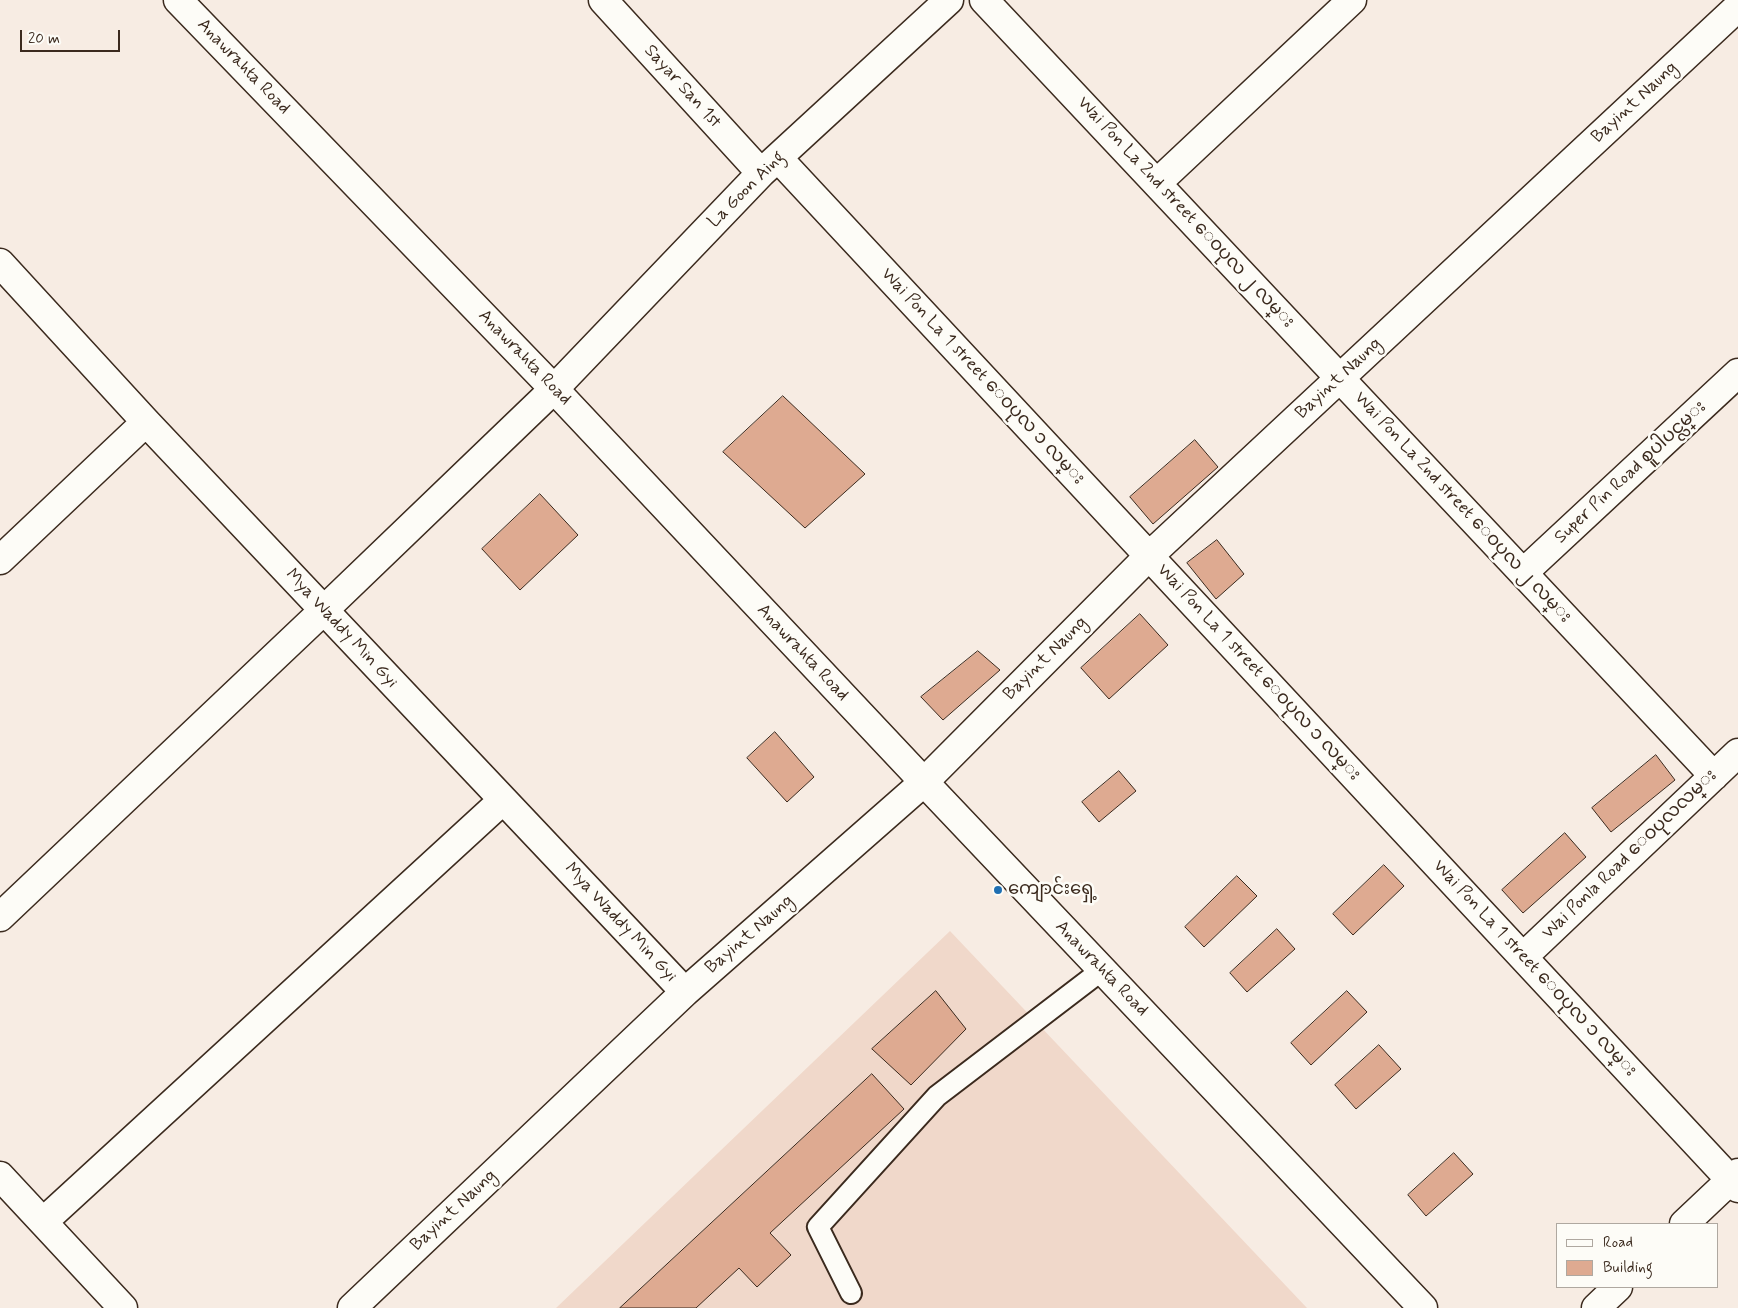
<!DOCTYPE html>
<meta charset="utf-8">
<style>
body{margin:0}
#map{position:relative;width:1738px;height:1308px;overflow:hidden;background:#f7ece3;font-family:Mynerve,sans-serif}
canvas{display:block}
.legend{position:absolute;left:1556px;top:1223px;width:162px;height:65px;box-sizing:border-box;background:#fdfcf7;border:1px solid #afa8a0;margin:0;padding:6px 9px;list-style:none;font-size:15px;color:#3b2a1e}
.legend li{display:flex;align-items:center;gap:10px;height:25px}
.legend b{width:25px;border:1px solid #afa8a0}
.scale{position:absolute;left:20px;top:30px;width:100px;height:22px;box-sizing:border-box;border:2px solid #3b2a1e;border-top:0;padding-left:6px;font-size:15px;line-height:18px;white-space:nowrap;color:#3b2a1e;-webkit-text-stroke:4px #fdfcf7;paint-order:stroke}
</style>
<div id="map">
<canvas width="1738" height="1308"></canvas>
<ul class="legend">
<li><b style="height:6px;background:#fdfcf7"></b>Road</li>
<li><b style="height:14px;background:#deaa91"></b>Building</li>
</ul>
<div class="scale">20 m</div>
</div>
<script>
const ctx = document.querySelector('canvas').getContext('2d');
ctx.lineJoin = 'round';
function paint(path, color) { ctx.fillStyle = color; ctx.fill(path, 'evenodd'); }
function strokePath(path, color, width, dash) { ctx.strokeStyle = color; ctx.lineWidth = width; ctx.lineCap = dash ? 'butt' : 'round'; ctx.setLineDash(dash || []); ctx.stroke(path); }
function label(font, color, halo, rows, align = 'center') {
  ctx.font = font + ' Mynerve,"Noto Sans Myanmar",sans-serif'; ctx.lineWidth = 5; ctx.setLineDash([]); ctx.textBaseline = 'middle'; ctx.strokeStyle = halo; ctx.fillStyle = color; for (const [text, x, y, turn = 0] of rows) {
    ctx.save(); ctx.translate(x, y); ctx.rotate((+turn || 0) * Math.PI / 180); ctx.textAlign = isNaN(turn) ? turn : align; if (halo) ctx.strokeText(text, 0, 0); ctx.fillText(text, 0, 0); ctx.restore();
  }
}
paint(new Path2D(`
 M950,931L1307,1308H556Z`), '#f0d8ca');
const building = new Path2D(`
 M783,396L865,474L805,528L723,452Z
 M1195,440L1218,467L1153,524L1130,497Z
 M540,494L578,535L520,590L482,549Z
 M1217,540L1244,574L1216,599L1187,563Z
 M1140,614L1168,645L1109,699L1081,668Z
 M978,651L1000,670L943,720L921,697Z
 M775,732L814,777L787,802L747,758Z
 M1656,755L1675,780L1611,832L1592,808Z
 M1119,771L1136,791L1099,822L1082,802Z
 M1565,833L1586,857L1523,913L1502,890Z
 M1384,865L1404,886L1353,935L1333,914Z
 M1237,876L1257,896L1204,947L1185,927Z
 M1277,929L1295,949L1247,992L1230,973Z
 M936,991L966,1029L911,1085L872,1049Z
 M1347,991L1367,1012L1311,1065L1291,1043Z
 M1379,1045L1401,1069L1356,1109L1335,1085Z
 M872,1074L904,1109L770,1233L791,1255L757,1287L739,1268L696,1308H620Z
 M1454,1153L1473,1174L1426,1216L1408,1195Z`);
paint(building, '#deaa91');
strokePath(building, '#3b2a1e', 1);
const service = new Path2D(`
 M851,1293L818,1227L937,1096L1102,970`);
const minor = new Path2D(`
 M603,0L761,173
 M984,0L1714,776
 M778,158L1738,1188
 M1157,183L1352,0
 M0,263L146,422L685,992
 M0,560L146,422
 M1523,573L1738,373
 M0,917L324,610L554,389L761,173L949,0
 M1523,957L1738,753
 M0,1176L123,1308
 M43,1222L503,800
 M1684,1224L1738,1173
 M352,1308L685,992L924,782L1149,556L1738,7
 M1596,1308L1618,1287`);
const secondary = new Path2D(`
 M178,0L554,389L924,782L1423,1308`);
strokePath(service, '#3b2a1e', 24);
strokePath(minor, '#3b2a1e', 31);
strokePath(secondary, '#3b2a1e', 31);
strokePath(service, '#fdfcf7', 20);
strokePath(minor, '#fdfcf7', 28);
strokePath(secondary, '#fdfcf7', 28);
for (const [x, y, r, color] of [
 [998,890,5,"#1f6fb2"]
]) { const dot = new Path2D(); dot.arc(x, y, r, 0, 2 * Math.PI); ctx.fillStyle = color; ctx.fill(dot); strokePath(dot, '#fdfcf7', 2); }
label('18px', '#3b2a1e', '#fdfcf7', [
 ["Anawrahta Road",243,67,46],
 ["Sayar San 1st",682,87,48],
 ["Bayint Naung",1635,103,-43],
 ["La Goon Aing",747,190,-45],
 ["Wai Pon La 2nd street ေဝပုလ ၂ လမ္း",1185,213,47],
 ["Anawrahta Road",524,358,46],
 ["Wai Pon La 1 street ေဝပုလ ၁ လမ္း",982,377,47],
 ["Bayint Naung",1339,379,-43],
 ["Super Pin Road စူပါပင္လမ္း",1631,473,-43],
 ["Wai Pon La 2nd street ေဝပုလ ၂ လမ္း",1462,508,47],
 ["Mya Waddy Min Gyi",341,629,47],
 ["Anawrahta Road",802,653,47],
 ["Bayint Naung",1046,659,-45],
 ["Wai Pon La 1 street ေဝပုလ ၁ လမ္း",1258,673,47],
 ["Wai Ponla Road ေဝပုလလမ္း",1630,855,-44],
 ["Mya Waddy Min Gyi",620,923,47],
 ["Bayint Naung",750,935,-41],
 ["Anawrahta Road",1101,969,46],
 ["Wai Pon La 1 street ေဝပုလ ၁ လမ္း",1534,969,47],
 ["Bayint Naung",454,1211,-43]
]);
label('18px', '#3b2a1e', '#fdfcf7', [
 ["ကျောင်းရှေ့",1008,890]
], 'left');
</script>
